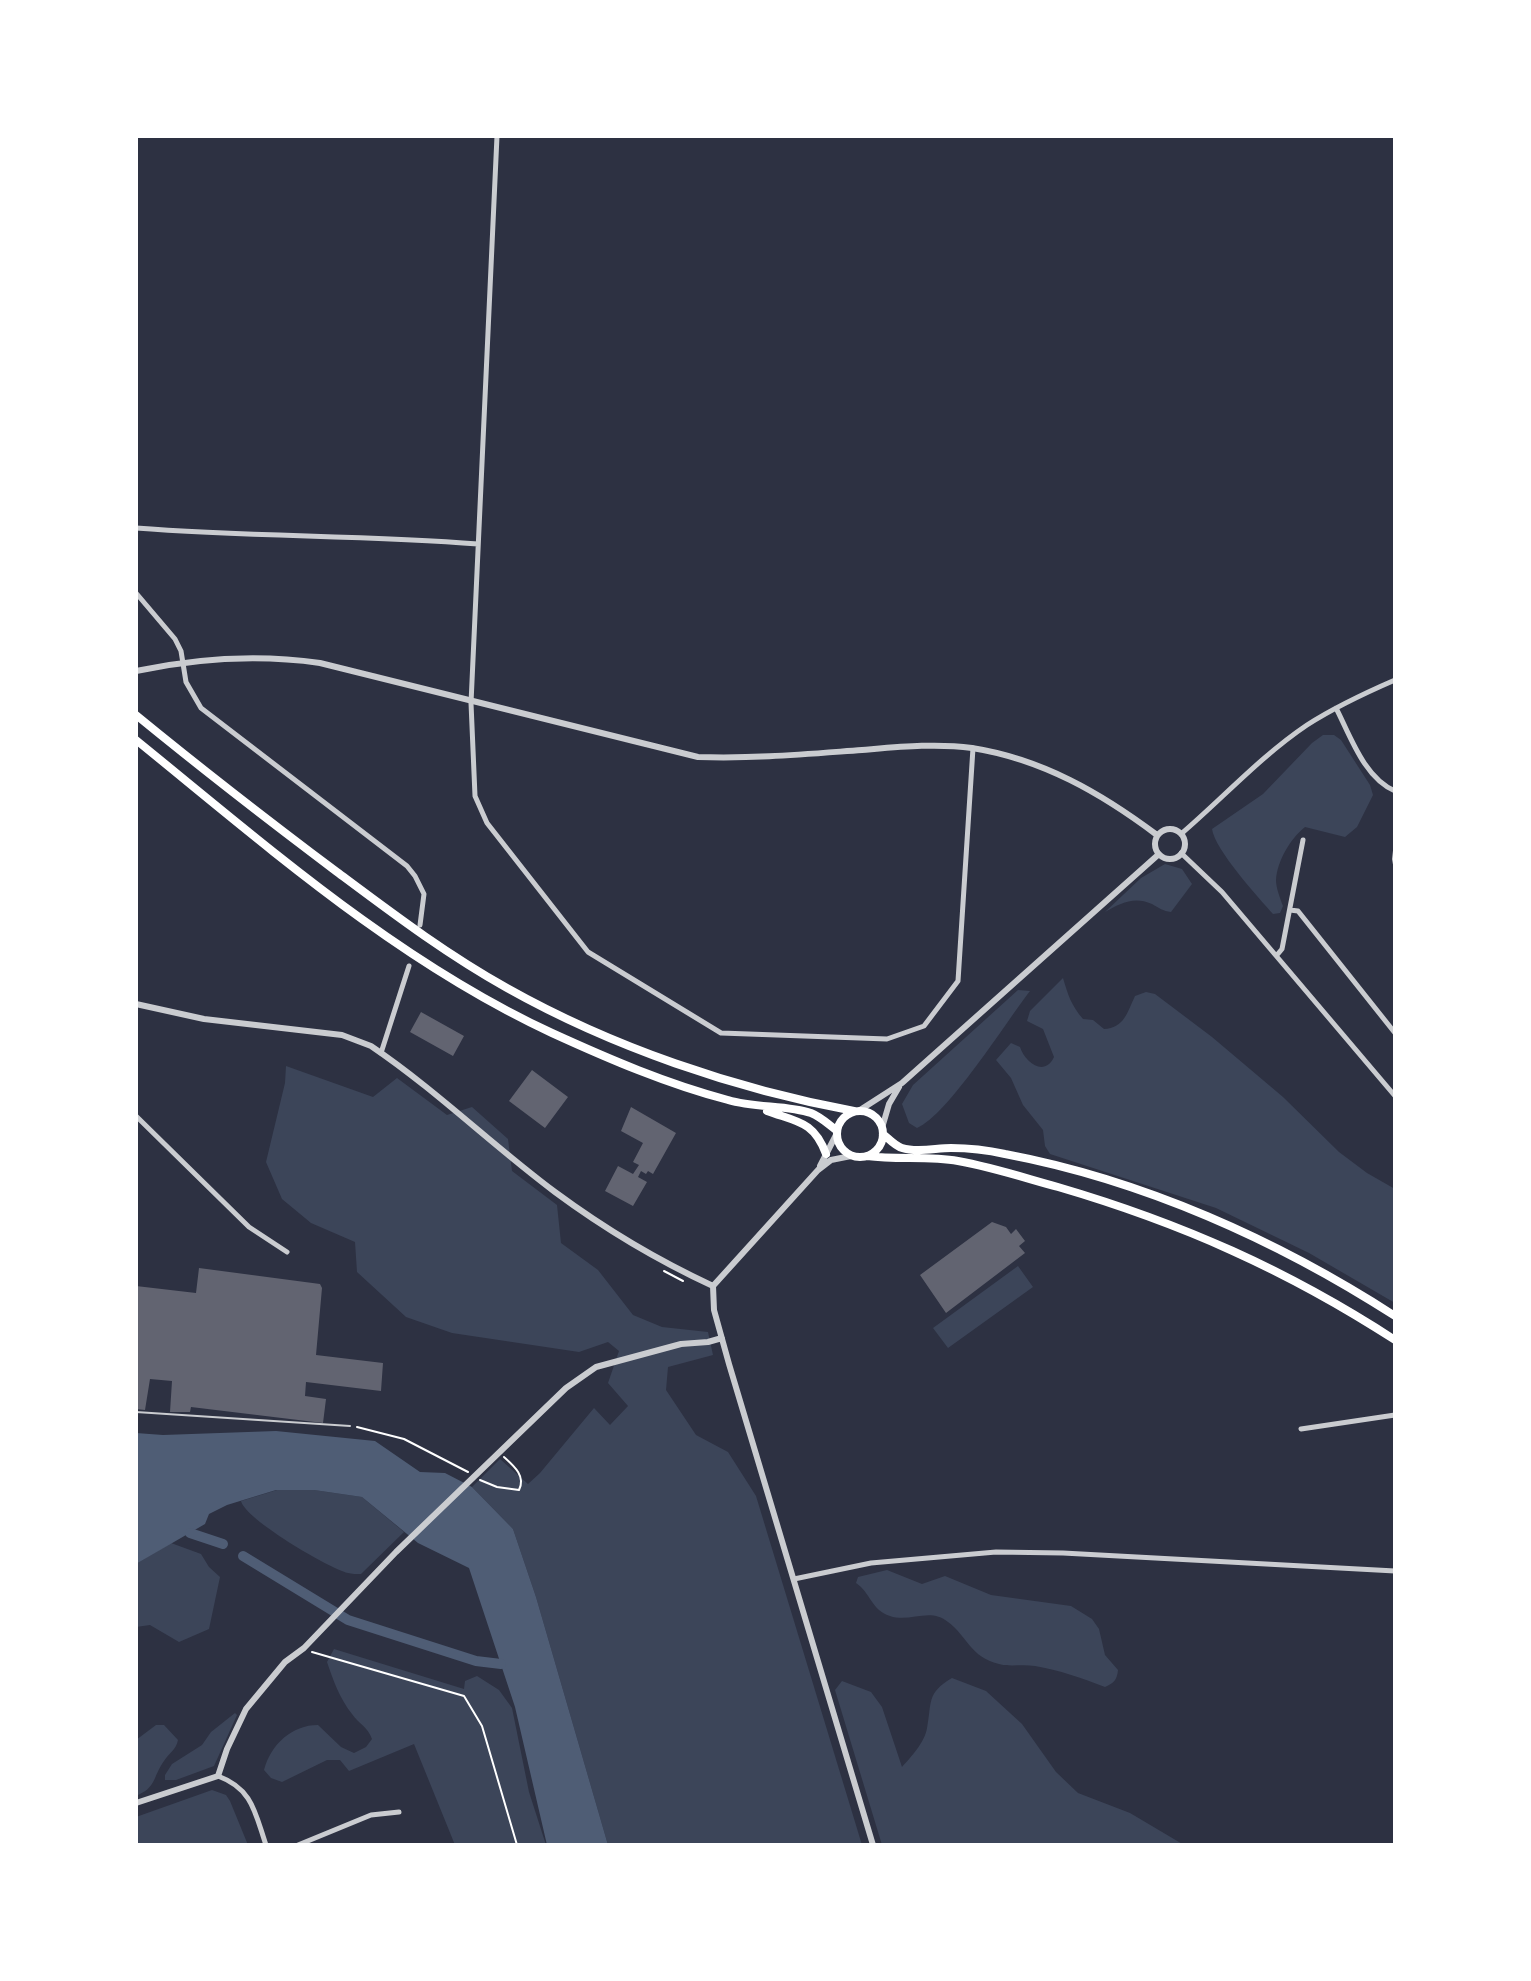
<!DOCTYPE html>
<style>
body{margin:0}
#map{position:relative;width:1531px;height:1981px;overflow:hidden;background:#2d3142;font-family:Overpass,sans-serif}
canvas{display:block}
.frame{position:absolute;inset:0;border:138px solid #fff;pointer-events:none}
</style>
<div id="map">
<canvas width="1531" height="1981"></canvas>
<div class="frame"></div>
</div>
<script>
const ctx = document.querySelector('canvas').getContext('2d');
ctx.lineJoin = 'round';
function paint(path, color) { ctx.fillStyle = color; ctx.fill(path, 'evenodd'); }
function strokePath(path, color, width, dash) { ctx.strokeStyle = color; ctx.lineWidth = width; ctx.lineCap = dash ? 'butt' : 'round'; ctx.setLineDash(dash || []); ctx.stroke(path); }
paint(new Path2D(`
 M1323,735H1334L1341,740L1370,785L1373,795L1357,827L1345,837L1305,827C1291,838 1277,861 1276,880C1276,888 1280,898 1283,906L1280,913L1273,914C1258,897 1215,850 1212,829L1263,794L1312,743Z
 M1165,864L1182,869L1192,884L1171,912C1163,911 1159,908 1152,904C1134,896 1121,903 1105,912L1141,878Z
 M1063,978C1068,995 1071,1005 1083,1019L1093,1020L1104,1029C1124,1028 1127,1013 1135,996L1146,992L1155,994L1212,1037L1283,1097L1339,1152L1367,1173L1395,1189V1303L1309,1253L1216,1208L1050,1154L1045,1146L1043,1130L1023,1105L1011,1078L996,1060L1011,1043L1020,1047C1025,1063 1045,1077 1054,1057L1043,1029L1027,1021L1030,1011Z
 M1018,990L1030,991C1006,1022 948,1115 917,1128L909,1123L902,1104L913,1085Z
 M286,1066L373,1097L397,1078L447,1115L472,1107L508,1139L512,1171L557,1205L561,1243L598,1270L633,1315L662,1327L708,1332L713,1355L668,1367L666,1390L696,1435L728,1452L756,1496L862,1845H608L536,1597L513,1529L472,1487L500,1459L528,1484L540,1473L594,1408L610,1425L628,1406L608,1383L619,1351L608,1342L579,1352L452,1333L406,1317L357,1272L355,1242L311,1223L282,1199L266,1162L285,1083Z
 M1018,1266L1033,1287L948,1348L933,1328Z
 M277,1490H314L362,1497L404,1532L361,1574C356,1574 352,1574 348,1573C328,1568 245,1519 241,1501Z
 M171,1543L201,1554L209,1567L220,1577L209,1629L179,1642L150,1625L136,1627V1564Z
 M887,1570L922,1584L945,1576L991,1595L1071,1606L1092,1619L1099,1629L1105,1655L1118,1670C1117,1680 1114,1683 1105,1687C1082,1678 1059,1670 1035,1666C1023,1664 1009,1667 999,1664C970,1657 968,1637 948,1622C930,1607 910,1623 890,1616C871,1610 871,1593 856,1583L858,1577Z
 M334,1649L464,1689L465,1681L477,1676L499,1690L512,1708L529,1792L546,1845H455L414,1744L349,1771L340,1760H327L282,1782L271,1778L264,1770C271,1744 292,1725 318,1725L341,1747L354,1753L366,1747L372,1739C368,1727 359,1724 352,1714C340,1699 333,1680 327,1662Z
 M952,1678L986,1691L1022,1724L1056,1772L1078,1793L1130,1813L1184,1845H882L835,1690L842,1681L871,1692L882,1707L902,1767C911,1757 925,1742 927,1728C932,1703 926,1693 952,1678Z
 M235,1713L237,1715L214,1766L176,1780H165V1775L172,1764L202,1745L211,1732Z
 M156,1725H164L178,1740C176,1750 169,1753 164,1761C152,1778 157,1787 136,1796V1740Z
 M212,1790L226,1795L230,1801L248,1845H136V1817Z`), '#3c4559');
paint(new Path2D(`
 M276,1431L375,1441L420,1472L445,1473L472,1487L513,1529L536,1597L608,1845H547L515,1707L469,1568L418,1543L362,1497L314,1490H276L227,1505L209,1514L205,1524L136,1564V1433L163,1435Z`), '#4f5d75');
strokePath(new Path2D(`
 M190,1533L223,1544
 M243,1556L348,1620L476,1661L501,1664`), '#4f5d75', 10);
paint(new Path2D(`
 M421,1012L464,1036L453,1056L410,1032Z
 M532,1070L568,1097L545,1128L509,1101Z
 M631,1107L676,1133L653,1174L648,1171L646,1174L641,1171L638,1177L647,1182L633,1206L605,1191L618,1166L633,1174L639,1165L633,1162L643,1143L621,1131Z
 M992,1222L1006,1227L1011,1234L1016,1229L1025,1241L1019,1246L1025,1253L946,1313L920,1275Z
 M199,1268L320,1284L322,1288L316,1355L383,1363L381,1391L306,1382L305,1396L326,1399L323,1423L191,1407L190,1412H170L172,1381L150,1379L145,1410L136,1409V1286L196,1293Z`), '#626471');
strokePath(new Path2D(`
 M664,1271L683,1281
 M357,1427L404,1439L468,1472
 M480,1480L497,1487L519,1490C526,1476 514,1466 504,1457
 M312,1652L464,1696L482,1726L517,1845`), '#fff', 2);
strokePath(new Path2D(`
 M1395,842L1393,859L1395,870
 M136,1412L350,1426`), '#caccd0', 2);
strokePath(new Path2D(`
 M497,136L471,703L475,796L487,823L588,952L721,1033L887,1039L924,1026L958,981L973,748
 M136,528C250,537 364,535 478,544
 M136,593L175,639L181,651L186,682L201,708L407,866L415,876L424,894L420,925
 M1336,708C1350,735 1364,778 1395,791
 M1181,834C1223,798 1261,756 1307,725C1335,707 1365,693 1395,680
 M1181,853L1222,892L1395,1096
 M1290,910L1298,911L1395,1033
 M1277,955L1282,949L1303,840
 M381,1053L409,966
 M136,1116L249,1227L287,1252
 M1301,1429L1395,1415
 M794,1579L871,1563L996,1552L1063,1553L1395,1571
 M218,1776C253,1789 255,1813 266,1845
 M298,1845L371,1815L399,1812`), '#caccd0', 5);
strokePath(new Path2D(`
 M136,671C198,658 257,654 320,663L698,757C753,759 807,754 862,750C898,747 936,743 972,748C1042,759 1101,793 1157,835
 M1155 844a15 15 0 1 1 30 0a15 15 0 1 1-30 0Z
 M136,1004L204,1019L342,1035L371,1046C436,1090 492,1145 555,1192C605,1229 657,1260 713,1286
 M860,1110L902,1083L1159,854
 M882,1128L889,1104L899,1087
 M820,1166L836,1135
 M713,1286L714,1310L729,1364L873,1845
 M713,1286L818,1170L831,1160L851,1156
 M136,1803L218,1776L227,1749L246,1709L285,1662L304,1648L396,1552L566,1388L596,1367L681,1344L708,1342L722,1338`), '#caccd0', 6);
strokePath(new Path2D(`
 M136,715C202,769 269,821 337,872C392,913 446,954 507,988C612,1047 735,1089 854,1111
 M136,740C268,847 397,961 552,1033C609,1059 667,1084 728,1100C754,1108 788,1105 811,1113C821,1117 828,1124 836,1130
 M837 1134a23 23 0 1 1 46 0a23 23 0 1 1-46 0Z
 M767,1111C797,1122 814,1121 826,1154
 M883,1134C889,1139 895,1146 902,1148C917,1153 936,1148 951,1148C969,1148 987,1150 1005,1154C1143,1180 1277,1240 1395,1316
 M867,1156C897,1160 928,1156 958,1161C992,1167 1025,1178 1058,1187C1181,1223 1287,1270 1395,1340`), '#fff', 8);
</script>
